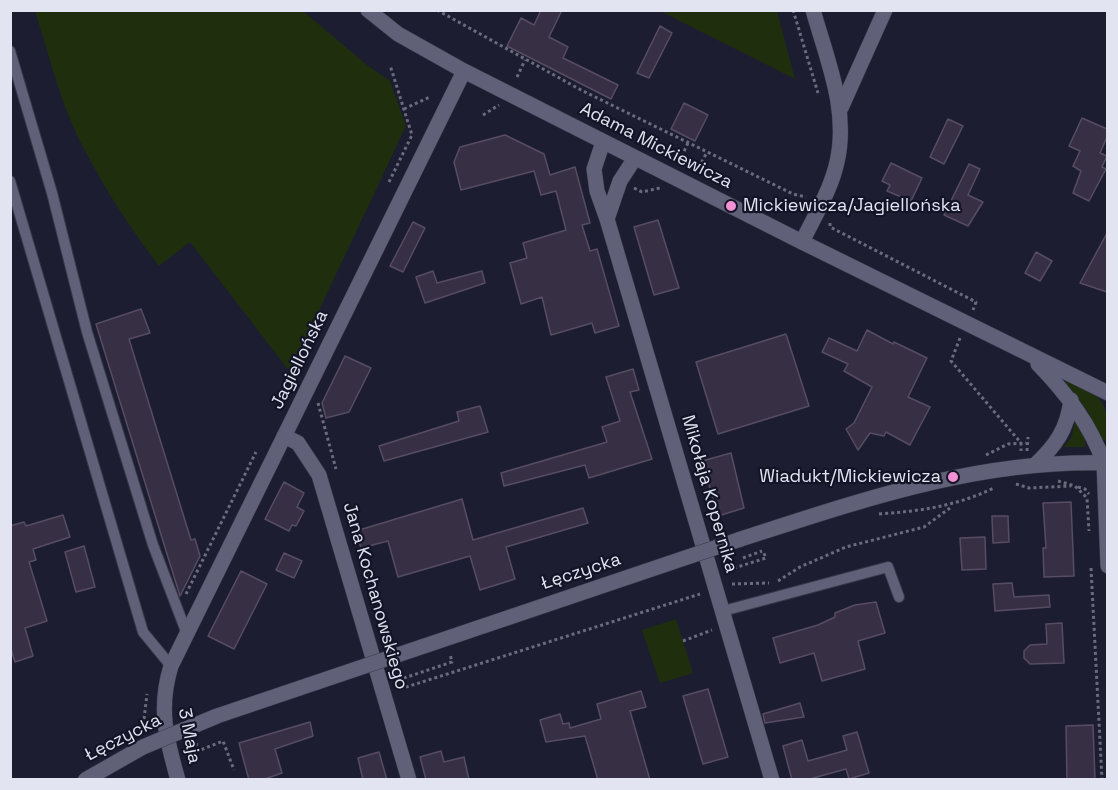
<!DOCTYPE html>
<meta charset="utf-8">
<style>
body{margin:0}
#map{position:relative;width:1118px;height:790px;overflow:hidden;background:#1d1d31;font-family:"Space Grotesk",sans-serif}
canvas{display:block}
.frame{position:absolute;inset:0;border:12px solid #e2e4f1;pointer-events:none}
</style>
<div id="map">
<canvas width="1118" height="790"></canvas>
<div class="frame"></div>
</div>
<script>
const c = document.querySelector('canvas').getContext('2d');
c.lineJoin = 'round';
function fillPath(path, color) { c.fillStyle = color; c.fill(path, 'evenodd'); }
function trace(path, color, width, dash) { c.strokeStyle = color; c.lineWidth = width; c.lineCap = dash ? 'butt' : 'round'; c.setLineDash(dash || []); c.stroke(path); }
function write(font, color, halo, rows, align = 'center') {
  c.font = font + ' "Space Grotesk",sans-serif'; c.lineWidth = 4.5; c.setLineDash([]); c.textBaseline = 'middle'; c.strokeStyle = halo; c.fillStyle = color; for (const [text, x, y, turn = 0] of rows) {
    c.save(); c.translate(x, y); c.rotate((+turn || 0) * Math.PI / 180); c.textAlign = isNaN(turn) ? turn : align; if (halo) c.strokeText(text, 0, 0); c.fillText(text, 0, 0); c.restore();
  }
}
fillPath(new Path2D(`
 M35,11H303L367,65L390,81L406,126L290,372L190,242L159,266C127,224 99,180 76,133C58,94 48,51 35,11Z
 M660,11H777L795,79Z
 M1062,378C1098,397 1111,396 1107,441L1100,439L1089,413Z
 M1075,420L1085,438V447H1064L1072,436Z
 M676,619L693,673L660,683L642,630Z`), '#1f2f0e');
const building = new Path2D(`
 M541,10H562L549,37L568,47L563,58L618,85L611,99L507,46L521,18L534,25Z
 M660,26L672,33L649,78L637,73Z
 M684,103L708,115L695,141L671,129Z
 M1082,118L1107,129V137L1100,153L1107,156L1102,167L1106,169L1089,201L1073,193L1081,171L1073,166L1080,151L1069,146Z
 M948,119L963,126L944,164L930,157Z
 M505,135L544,154L550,175L575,167L590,223L582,225L590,251L597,249L619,326L595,333L592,323L551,335L542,297L521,304L510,263L527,258L523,243L566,230L556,191L541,195L534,171L461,190L454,162L460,147Z
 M891,163L922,178L911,201L887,191L890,185L882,181Z
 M969,164L980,169L968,195L983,202L968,226L944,215Z
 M658,220L679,288L654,295L634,227Z
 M413,222L425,228L403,272L390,266Z
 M1107,233V292L1080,283Z
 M1036,252L1052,261L1040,281L1025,273Z
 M433,271L437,283L482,271L485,283L425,303L416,277Z
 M141,309L150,333L129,339L191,540L195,539L200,556L180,596L96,324Z
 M867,330L893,344L894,342L927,358L908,397L930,407L910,445L886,432L884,436L870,433L858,450L846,429L854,423L872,387L844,371L848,364L822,352L829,338L857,351Z
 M786,334L809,406L718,434L696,362Z
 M345,356L371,368L349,412L326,418L322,403Z
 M633,369L639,390L630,392L652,459L589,478L585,465L504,486L501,473L607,442L602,427L620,421L606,377Z
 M480,406L488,432L384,461L379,446L459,421L457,412Z
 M731,453L744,508L718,516L702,461Z
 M284,482L304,493L297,507L304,511L296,526L292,525L289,531L265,519Z
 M462,499L473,540L583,508L588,523L506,547L515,579L480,590L470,556L398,577L388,541L361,548L356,531Z
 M1071,502L1074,576L1044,577L1043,548H1046L1043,503Z
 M63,515L70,537L33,549L36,560L29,562L47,621L25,628L33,656L15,662L10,646V526L24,522L26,526Z
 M992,516H1008L1009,542L993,543Z
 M985,537L986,569L962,570L960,538Z
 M84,546L95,587L76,592L65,552Z
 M284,553L302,561L294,578L276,570Z
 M241,571L267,584L234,649L208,636Z
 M1012,583L1014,597L1049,595L1050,607L995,611L993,584Z
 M876,602L885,633L858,641L865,669L822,681L814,653L780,663L773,638L818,625L835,617V613L855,605Z
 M1062,623L1064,663L1030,664L1024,658V651L1030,645L1047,644L1046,624Z
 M708,689L728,757L703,764L683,696Z
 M641,691L646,707L630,711L650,780H598L585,736L546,742L540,720L560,714L563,724L569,723L570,728L601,719L597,704Z
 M800,703L804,717L765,723L763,714Z
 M310,722L313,736L275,749L282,773L262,780H249L239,743Z
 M1093,725L1095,780H1067L1066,726Z
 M857,732L869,773L849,779L846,769L806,780H792L783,746L802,740L808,761L847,750L843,736Z
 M441,751L444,762L464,757L469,780H426L420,757Z
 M379,752L387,780H363L358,758Z`);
fillPath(building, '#372f43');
trace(building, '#574d63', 1.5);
const service = new Path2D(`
 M10,51L52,193L87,332L153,545L187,634
 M10,181L143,632L171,666
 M723,611L888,567L899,597`);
const minor = new Path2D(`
 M368,10L398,34L464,71L802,242
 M841,108L885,10
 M603,142L594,169L597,191L607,219L620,181L635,158
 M607,219L772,780
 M284,436L298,443L319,475L409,780
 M1104,463L1108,566
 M178,780C166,738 158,708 171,666L464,71`);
const tertiary = new Path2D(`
 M813,10C827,60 849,110 837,162C831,190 814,217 802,242L1108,393
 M1038,364C1067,394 1090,424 1104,463
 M1035,465C1056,445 1067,430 1071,400
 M738,540C859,501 978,459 1108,463`);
trace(service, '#373848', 12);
trace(minor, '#373848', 16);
trace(tertiary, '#373848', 16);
trace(new Path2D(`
 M437,10L581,90L793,194L806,197
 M793,10L818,93
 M517,77L525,60
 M404,109L430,97
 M483,115L499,105
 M679,162L688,143
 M696,173L707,152
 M389,182L412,135L390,65
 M634,188L642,192L660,188
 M830,223V227L976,302L973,310
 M960,338L951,361L1021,443V451
 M318,403L336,469
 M1027,451L1028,437
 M986,455L1008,444L1026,443
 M1058,481L1075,486L1087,498L1089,531
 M1016,484L1029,488L1071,486
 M1078,487L1085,489L1089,494
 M879,514C921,511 956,506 994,488
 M743,558L762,551
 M1091,568L1102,780
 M728,570L766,558L763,551
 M778,581L800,567L846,547L924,527L950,508
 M732,584L769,583
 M186,594L256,452
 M683,641L712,630
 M398,680L452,662L450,654
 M400,689L700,594
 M144,719L147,694
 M196,743L198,751L223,741L234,770`), '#6b6b7d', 3, [3, 3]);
trace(service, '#606179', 10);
trace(minor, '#606179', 15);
trace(tertiary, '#606179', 15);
const tertiaryBridge = new Path2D(`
 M85,780L143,747L217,716L738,540`);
trace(tertiaryBridge, '#373848', 16, []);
trace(tertiaryBridge, '#606179', 15);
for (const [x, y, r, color] of [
 [731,206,6,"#f491d4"],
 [953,477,6,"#f491d4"]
]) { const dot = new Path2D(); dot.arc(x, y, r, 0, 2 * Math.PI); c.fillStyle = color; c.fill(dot); trace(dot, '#141427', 2); }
write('18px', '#e2e4f1', '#141427', [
 ["Adama Mickiewicza",656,146,27],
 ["Jagiellońska",300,360,-64],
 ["Mikołaja Kopernika",709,494,74],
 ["Łęczycka",581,572,-18],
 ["Jana Kochanowskiego",375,596,74],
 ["3 Maja",189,736,79],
 ["Łęczycka",123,738,-27]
]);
write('18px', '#e2e4f1', '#141427', [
 ["Mickiewicza/Jagiellońska",743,206],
 ["Wiadukt/Mickiewicza",941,477,"right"]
], 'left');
</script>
